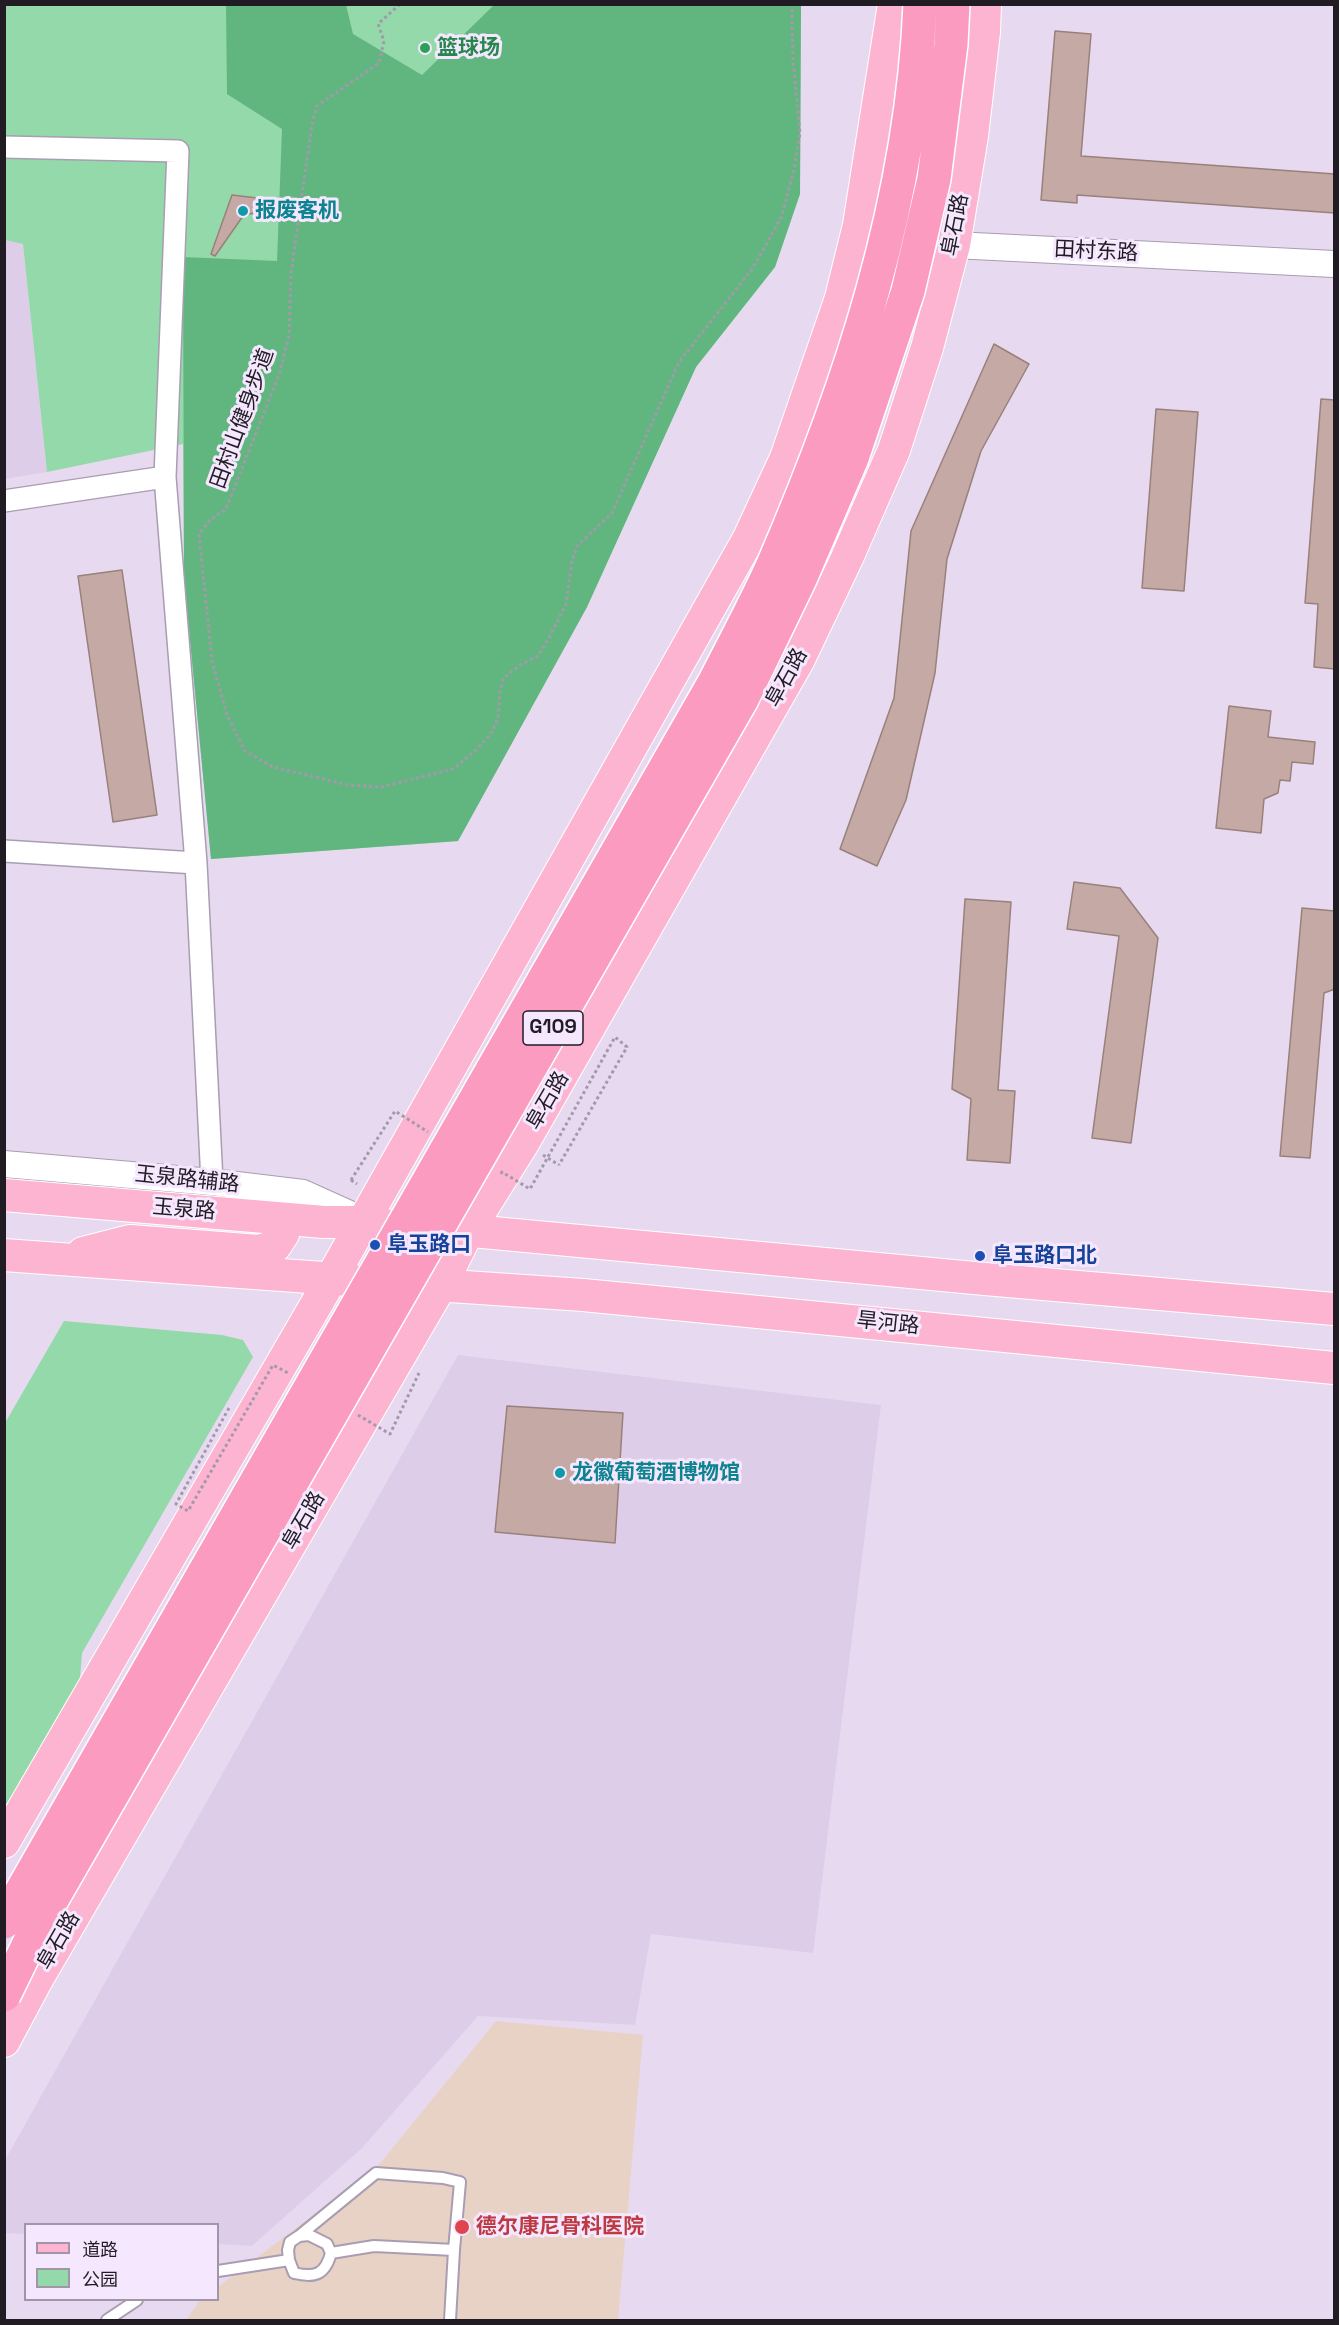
<!DOCTYPE html>
<meta charset="utf-8">
<style>
body{margin:0}
#map{position:relative;width:1339px;height:2325px;overflow:hidden;background:#e7daf0;font-family:"Space Grotesk","Noto Sans SC",sans-serif}
canvas{display:block}
.frame{position:absolute;inset:0;border:6px solid #211c24;pointer-events:none}
.legend{position:absolute;left:24px;top:2223px;width:195px;height:78px;box-sizing:border-box;background:#f5e7fe;border:2px solid #a096a7;margin:0;padding:8px 10px;list-style:none;font-size:18px;color:#211c24}
.legend li{display:flex;align-items:center;gap:12px;height:30px}
.legend b{width:30px;border:2px solid #a096a7}
</style>
<div id="map">
<canvas width="1339" height="2325"></canvas>
<div class="frame"></div>
<ul class="legend">
<li><b style="height:8px;background:#fcb4d0"></b>道路</li>
<li><b style="height:16px;background:#94d9aa"></b>公园</li>
</ul>
</div>
<script>
const c = document.querySelector('canvas').getContext('2d');
c.lineJoin = 'round';
function fillPath(path, color) { c.fillStyle = color; c.fill(path, 'evenodd'); }
function trace(path, color, width, dash) { c.strokeStyle = color; c.lineWidth = width; c.lineCap = dash ? 'butt' : 'round'; c.setLineDash(dash || []); c.stroke(path); }
function write(font, color, halo, rows, align = 'center') {
  c.font = font + ' "Space Grotesk","Noto Sans SC",sans-serif'; c.lineWidth = 6; c.setLineDash([]); c.textBaseline = 'middle'; c.strokeStyle = halo; c.fillStyle = color; for (const [text, x, y, turn = 0] of rows) {
    c.save(); c.translate(x, y); c.rotate((+turn || 0) * Math.PI / 180); c.textAlign = isNaN(turn) ? turn : align; if (halo) c.strokeText(text, 0, 0); c.fillText(text, 0, 0); c.restore();
  }
}
fillPath(new Path2D(`
 M5,240L23,244L47,472L5,479Z
 M458,1355L881,1405L813,1953L651,1934L635,2025L478,2016L362,2148L252,2246L218,2244V2224H26L25,2234L5,2233V2160Z`), '#decde9');
fillPath(new Path2D(`
 M496,2021L643,2035L618,2320H186L200,2300H218V2287L378,2166Z`), '#e8d1c5');
fillPath(new Path2D(`
 M4,5H801L800,194L775,267L696,367L587,607L458,841L211,859L184,577L183,444L47,472L23,244L5,240Z
 M64,1321L222,1335L243,1340L253,1357L82,1653L80,1678L5,1810V1423Z`), '#94d9aa');
fillPath(new Path2D(`
 M226,5H346L353,34L422,75L494,5H801L800,194L775,267L696,367L587,607L458,841L211,859L184,577L183,257L277,261L282,129L227,94Z`), '#61b680');
const building = new Path2D(`
 M1055,31L1091,34L1081,156L1335,174V213L1077,195V203L1041,200Z
 M232,195L291,202L243,216L215,256L211,254Z
 M994,344L1029,364L981,451L947,559L935,673L906,800L877,866L840,849L894,698L911,531Z
 M1321,399L1335,400V669L1314,667L1318,604L1305,603Z
 M1156,409L1198,412L1184,591L1142,588Z
 M122,570L157,815L113,822L78,576Z
 M1229,706L1271,711L1268,737L1315,742L1313,764L1292,762L1290,781L1280,780L1278,793L1264,799L1261,833L1216,828Z
 M1074,882L1120,888L1158,938L1131,1143L1092,1138L1119,936L1067,929Z
 M965,899L1011,902L998,1090L1015,1091L1010,1163L967,1160L971,1099L952,1089Z
 M1302,908L1335,911V989L1324,993L1310,1158L1280,1156Z
 M507,1406L623,1413L615,1543L495,1532Z`);
fillPath(building, '#c4a9a5');
trace(building, '#9a807c', 1.5);
const service = new Path2D(`
 M309,2235L327,2244L331,2253C325,2275 315,2278 294,2273L289,2260L288,2250L290,2242L299,2236Z
 M299,2236L376,2173L443,2178L460,2182L454,2250
 M331,2253L374,2246L454,2250L450,2320
 M218,2271L289,2260
 M107,2320L137,2300`);
const minor = new Path2D(`
 M4,147L178,151L165,477L196,863L212,1182
 M4,501L165,477
 M4,851L196,863`);
const tertiary = new Path2D(`
 M869,227L954,245L1334,264
 M4,1164L212,1182L303,1193L363,1220`);
const primary = new Path2D(`
 M4,1195L324,1222H380
 M451,1229L985,1279L1334,1309
 M83,1253L130,1241L259,1251L275,1246L283,1234L276,1218
 M4,1255L351,1280
 M421,1284L583,1295L1334,1368
 M4,1842L331,1279L749,538L786,458L841,298L859,225L894,4
 M4,2041L36,1981L441,1285L468,1231L523,1143L799,659L847,558L894,450L927,348L954,245L972,136L984,32L985,4`);
trace(service, '#a99db2', 14);
trace(minor, '#a99db2', 24);
trace(tertiary, '#a99db2', 28);
trace(primary, '#fff', 34);
trace(new Path2D(`
 M400,4L378,24L384,41L379,63L317,106L312,124L291,273L289,335L280,372L226,509L210,520L199,534L212,661L227,715L245,751L273,767L348,785L382,787L453,769L474,752L491,734L498,718L500,691L504,678L520,665L538,656L550,636L566,604L572,561L577,546L612,513L679,362L753,268L781,218L794,170L800,133L793,60L792,4
 M543,1155L559,1165
 M351,1180L357,1184`), '#a499ab', 3, [3, 3]);
trace(service, '#fff', 10);
trace(minor, '#fff', 21);
trace(tertiary, '#fff', 26);
trace(primary, '#fcb4d0', 32);
const trunkBridge = new Path2D(`
 M4,1922L714,683C734,644 755,605 773,565C850,387 912,200 920,4
 M4,1995L43,1915L742,699L800,579L852,458L908,291L934,179L951,44L953,4`);
trace(trunkBridge, '#fff', 36, []);
trace(new Path2D(`
 M501,1174L502,1172L530,1189L615,1037L627,1047L559,1165
 M351,1180L395,1111L428,1132
 M229,1408L176,1504L188,1511L273,1365L288,1373
 M358,1415L390,1434L419,1373`), '#a499ab', 3, [3, 3]);
trace(trunkBridge, '#fb9bc0', 33);
for (const [x, y, r, color] of [
 [425,48,6,"#2e9e5b"],
 [243,211,6,"#0f9aa8"],
 [375,1245,6,"#1a4fb4"],
 [980,1256,6,"#1a4fb4"],
 [560,1473,6,"#0f9aa8"],
 [462,2227,8,"#e0444e"]
]) { const dot = new Path2D(); dot.arc(x, y, r, 0, 2 * Math.PI); c.fillStyle = color; c.fill(dot); trace(dot, '#f5e7fe', 2); }
for (const [x, y, w] of [
 [553,1028,60]
]) { const box = new Path2D(); box.roundRect(x - w / 2, y - 17, w, 34, 4.5); c.fillStyle = '#f5e7fe'; c.fill(box); trace(box, '#211c24', 1.5); }
write('bold 20px', '#211c24', null, [
 ["G109",553,1028]
]);
write('bold 21px', '#27864d', '#f5e7fe', [
 ["篮球场",437,48]
], 'left');
write('bold 21px', '#0d838f', '#f5e7fe', [
 ["报废客机",255,211],
 ["龙徽葡萄酒博物馆",572,1473]
], 'left');
write('21px', '#211c24', '#f5e7fe', [
 ["阜石路",956,225,-79],
 ["田村东路",1096,252,3],
 ["田村山健身步道",243,419,-70],
 ["阜石路",787,678,-61],
 ["阜石路",548,1101,-60],
 ["玉泉路辅路",187,1180,6],
 ["玉泉路",184,1210,5],
 ["旱河路",888,1324,6],
 ["阜石路",304,1521,-60],
 ["阜石路",59,1941,-60]
]);
write('bold 21px', '#164399', '#f5e7fe', [
 ["阜玉路口",387,1245],
 ["阜玉路口北",992,1256]
], 'left');
write('bold 21px', '#be3a42', '#f5e7fe', [
 ["德尔康尼骨科医院",476,2227]
], 'left');
</script>
